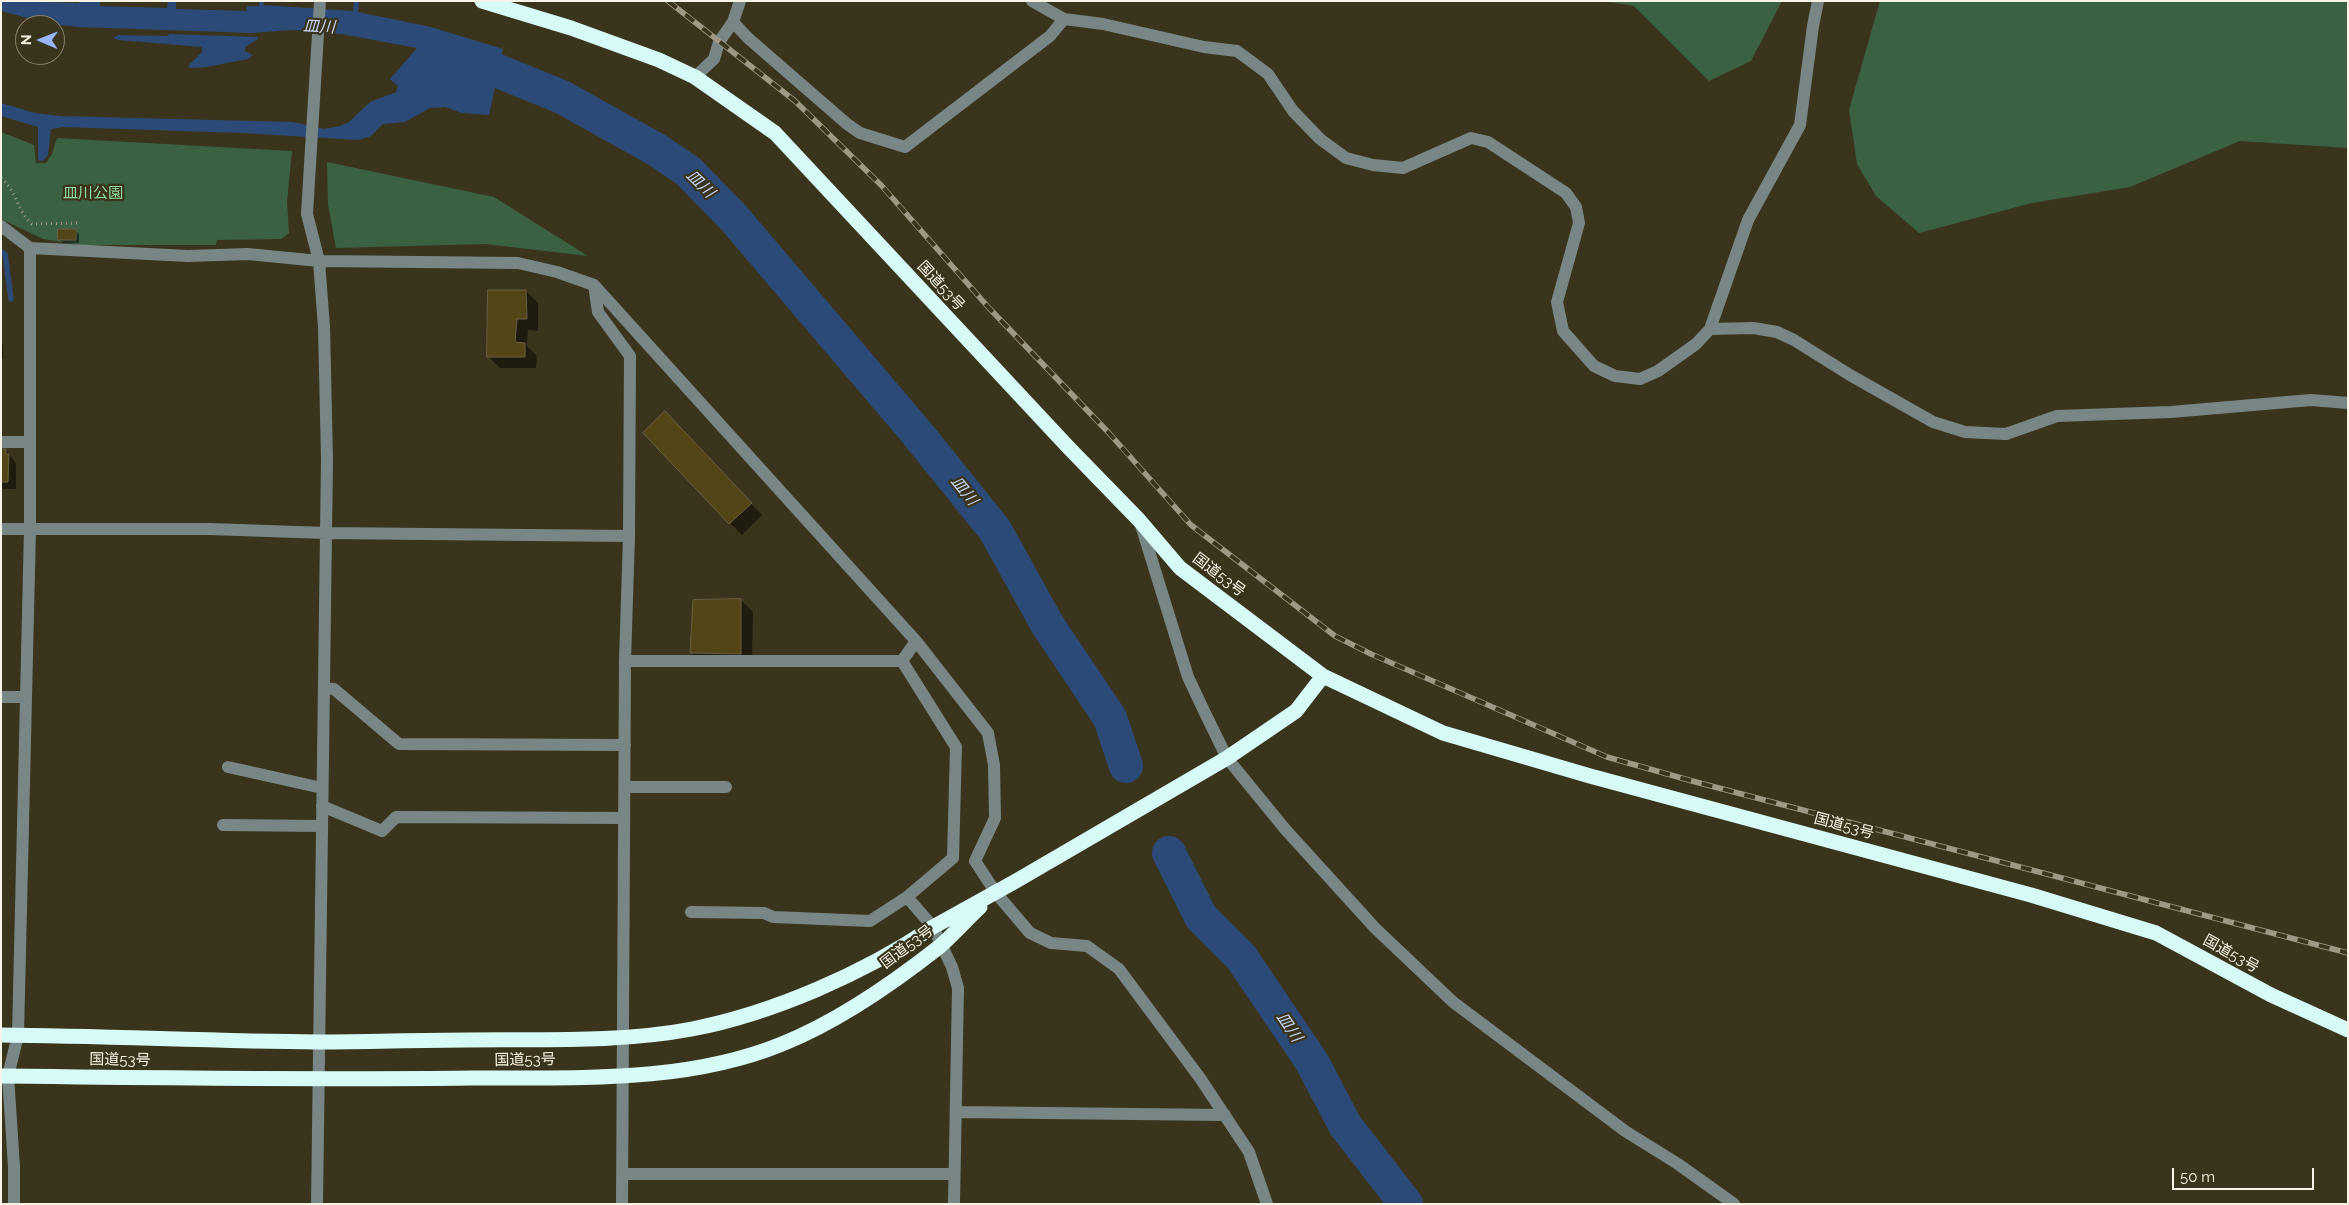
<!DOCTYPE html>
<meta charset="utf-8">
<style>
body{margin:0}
#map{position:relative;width:2349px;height:1205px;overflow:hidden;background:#3b341c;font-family:Raleway,sans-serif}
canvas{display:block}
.frame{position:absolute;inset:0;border:2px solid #f8f4e5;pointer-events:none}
.north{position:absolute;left:15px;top:15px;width:50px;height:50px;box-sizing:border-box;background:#3b341c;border:1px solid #87816c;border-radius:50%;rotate:271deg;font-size:14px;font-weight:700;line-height:20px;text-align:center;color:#f8f4e5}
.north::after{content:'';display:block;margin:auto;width:18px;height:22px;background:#97b6fd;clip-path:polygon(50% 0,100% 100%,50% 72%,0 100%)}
.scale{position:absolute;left:2172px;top:1168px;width:142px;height:22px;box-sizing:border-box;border:2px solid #f8f4e5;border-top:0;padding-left:6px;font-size:15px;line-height:18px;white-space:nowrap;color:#f8f4e5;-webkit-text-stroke:4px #3b341c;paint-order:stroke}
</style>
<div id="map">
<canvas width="2349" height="1205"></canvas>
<div class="frame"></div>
<div class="north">N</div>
<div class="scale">50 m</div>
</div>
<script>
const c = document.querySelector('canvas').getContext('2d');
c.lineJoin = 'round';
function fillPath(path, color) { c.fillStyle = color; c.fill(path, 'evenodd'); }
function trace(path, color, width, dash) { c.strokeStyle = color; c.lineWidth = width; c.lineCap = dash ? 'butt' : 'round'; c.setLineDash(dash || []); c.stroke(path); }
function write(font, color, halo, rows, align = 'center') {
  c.font = font + ' Raleway,"Noto Sans JP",sans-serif'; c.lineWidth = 4.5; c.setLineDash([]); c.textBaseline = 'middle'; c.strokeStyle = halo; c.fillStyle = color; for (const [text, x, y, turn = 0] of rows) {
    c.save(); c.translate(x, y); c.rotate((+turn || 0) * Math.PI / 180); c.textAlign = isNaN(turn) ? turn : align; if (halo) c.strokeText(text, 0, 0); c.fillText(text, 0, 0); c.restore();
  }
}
fillPath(new Path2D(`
 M1603,1H1782L1751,61L1709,81L1634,6Z
 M1880,1H2348V148L2240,141L2130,187L2032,203L1919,233L1876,196L1857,164L1849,110Z
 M1,132L34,145L36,163H46L52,154L57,138L292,151L287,202L289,233L281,239L217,240L216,245H81L43,239L1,219Z
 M327,162L494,197L588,256L485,244L336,248L328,205Z`), '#396142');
fillPath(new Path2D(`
 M1,1L79,3V1H100V6L167,8L168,1H176V9L246,11L247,6H259V1H263L264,5L353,11L354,1H359L358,12L431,27L503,49L489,115L462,113L445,107L430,108L405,122L383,124L371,136L359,140L242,133L63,127L51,129L48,155L43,161L38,160V127L1,116V103L35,113L60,116L293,122L324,129L340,126L349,122L370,102L396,92L398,86L390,79L417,48L341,34L292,30L251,33L79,27L50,24L1,11Z
 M169,34L258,37V39L245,47V51L253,55L248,59L206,67L190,68L188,66L202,52V47L119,40L113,38L118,35L168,36Z`), '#2c4a77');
fillPath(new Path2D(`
 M75,230L79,234V243H63L59,239Z
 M526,291L538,303V331L528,330L527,346L537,356L536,368H500L488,356Z
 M1,342L3,344V359H1Z
 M677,425L762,515L742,535L730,523Z
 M1,450H6L16,463V489H1Z
 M741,600L753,612L752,665L703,664L691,652Z`), '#0007');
trace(new Path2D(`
 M1,252L5,254L11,299`), '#2c4a77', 5.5);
trace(new Path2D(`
 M456,54L562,97L657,150L688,171L733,217L916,432L995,530L1047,624L1110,718L1126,766
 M1169,853L1201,917L1241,957L1312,1062L1345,1125L1406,1204`), '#2c4a77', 34);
const building = new Path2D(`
 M58,229H76V240H58Z
 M488,290H526L527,319H517L515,342L525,343V357H487Z
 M665,411L752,503L729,524L643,433Z
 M1,449H6V454H9L8,482H1Z
 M741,599V654L690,653L693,600Z`);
fillPath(building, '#544516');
trace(building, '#686047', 1);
trace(new Path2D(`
 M1,178C18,192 16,210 32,224L79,223`), '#a29c89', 3, [1, 4]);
trace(new Path2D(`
 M1032,1L1064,19L1103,24L1204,47L1237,51L1268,74L1293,111L1320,139L1346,158L1373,165L1403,168L1471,138L1488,142L1566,193L1576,207L1579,223L1557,302L1563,331L1594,366L1615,376L1640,379L1658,371L1696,344L1710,329L1748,220L1800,125L1813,26L1818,1
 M733,22L748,38L847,124L860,133L905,147L1050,36L1064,19
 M695,77L714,59L719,42L733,22L740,1
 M1,226L30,248L188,256L248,254L319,261L518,263L557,272L594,285L916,641L988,733L994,765L995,818L975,861L996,893L1030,933L1051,943L1087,946L1119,969L1200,1078L1249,1152L1267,1204
 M594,285L598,312L630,356L629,536L625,661L622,1204
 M1710,329L1753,328L1777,332L1794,340L1850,375L1933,422L1965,432L2006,434L2057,416L2171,412L2311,400L2348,403
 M1,442H30
 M1140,522L1188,677L1205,713L1227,758L1285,829L1375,928L1453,1002L1625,1131L1678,1164L1734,1204
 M1,529H209L326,533L629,536
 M625,661H902L956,747L953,858L907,897L933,927L952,967L958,988L954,1204
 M902,661L916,641
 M324,688L334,689L399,744L625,745
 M1,697H26
 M228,767L322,788
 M625,787H726
 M322,806L382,831L396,817L624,818
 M223,825L322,826
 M691,912L764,913L773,917L870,921L907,897
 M956,1112L1225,1115
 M623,1174H954
 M14,1204V1167L8,1076L18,1035L30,529V248
 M317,1204L327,459L324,327L319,261L307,214L320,1`), '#788786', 12);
trace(new Path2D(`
 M482,1L571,28L659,60L695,77L775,133L1069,448L1139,520L1180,568L1323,676L1443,733L1590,776L2031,895L2156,933L2271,995L2348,1030
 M1,1035C107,1036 212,1041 318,1042C367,1042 417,1040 467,1040C541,1039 618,1043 692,1029C774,1013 864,973 933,927L1016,881L1227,758L1296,711L1323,676
 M1,1076C158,1078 314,1080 471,1078C574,1077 684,1084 782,1044C837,1022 892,984 939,947C953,935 966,920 980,907`), '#d6fbf7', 15);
const rail = new Path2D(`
 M668,1L795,101L881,185L989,308L1108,432L1191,525L1335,636L1371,654L1607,757L1692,781L2348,953`);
trace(rail, '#9e9885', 5.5);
trace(rail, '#3b341c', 4, [11]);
write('15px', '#92dfa2', '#3b341c', [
 ["皿川公園",93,193]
]);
write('15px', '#f8f4e5', '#3b341c', [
 ["国道53号",941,286,47],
 ["国道53号",1219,575,37],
 ["国道53号",1844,826,15],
 ["国道53号",907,947,-37],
 ["国道53号",2231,954,29],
 ["国道53号",120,1060,1],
 ["国道53号",525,1060,-1]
]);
write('italic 16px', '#c5d8f6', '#3b341c', [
 ["皿川",319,27,3],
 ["皿川",700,184,44],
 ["皿川",964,491,51],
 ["皿川",1289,1027,56]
]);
</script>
